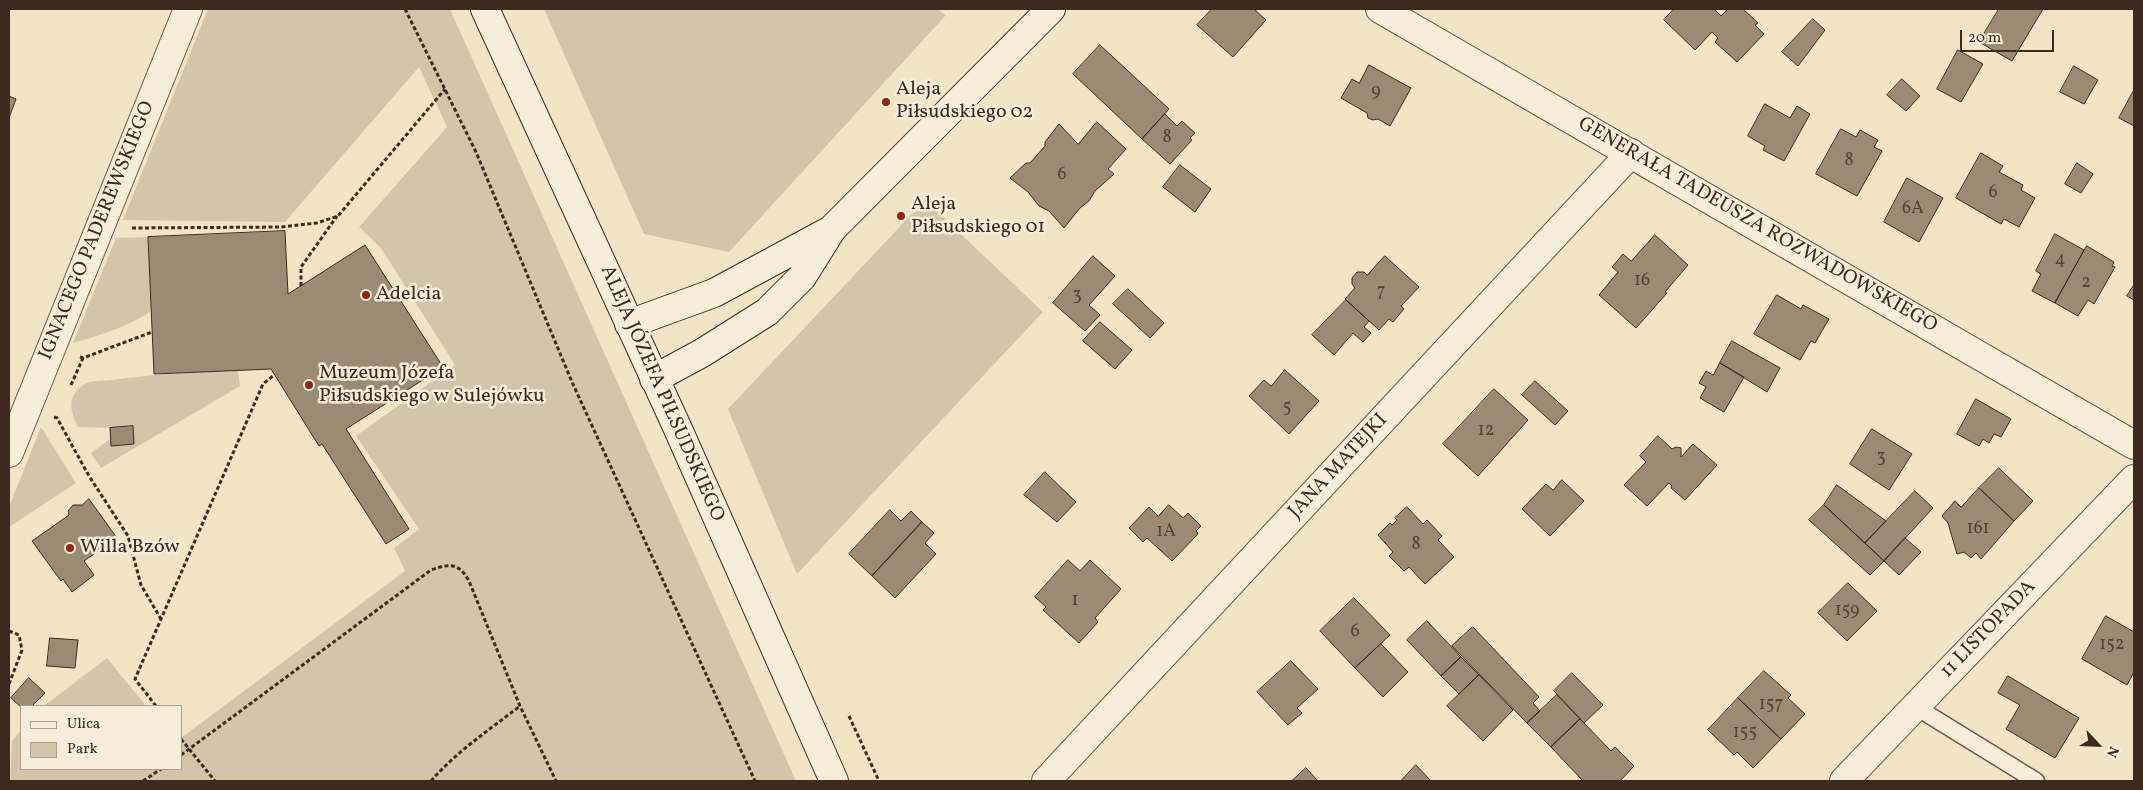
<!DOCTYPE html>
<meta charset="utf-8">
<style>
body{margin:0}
#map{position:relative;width:2143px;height:790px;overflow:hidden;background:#f2e5c5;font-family:Vollkorn,serif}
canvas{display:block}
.frame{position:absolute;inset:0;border:10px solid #3d2a1f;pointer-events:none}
.legend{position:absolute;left:20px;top:705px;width:162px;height:65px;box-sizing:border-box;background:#f7eed9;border:1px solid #ada08f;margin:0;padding:6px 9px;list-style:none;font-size:15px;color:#3d2a1f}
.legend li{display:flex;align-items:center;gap:10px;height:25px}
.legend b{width:25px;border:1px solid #ada08f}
.north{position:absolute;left:2073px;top:720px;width:50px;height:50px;-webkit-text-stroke:4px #f7eed9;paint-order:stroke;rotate:115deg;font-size:14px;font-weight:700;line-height:20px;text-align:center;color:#3d2a1f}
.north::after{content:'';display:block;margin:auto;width:18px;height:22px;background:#3d2a1f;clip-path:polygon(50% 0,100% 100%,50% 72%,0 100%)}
.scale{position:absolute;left:1960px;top:30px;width:94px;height:22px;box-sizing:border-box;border:2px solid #3d2a1f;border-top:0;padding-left:6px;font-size:15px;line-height:18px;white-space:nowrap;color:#3d2a1f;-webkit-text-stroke:4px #f7eed9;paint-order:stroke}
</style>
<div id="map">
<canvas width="2143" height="790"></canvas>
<div class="frame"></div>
<ul class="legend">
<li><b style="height:6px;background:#f7eed9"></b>Ulica</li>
<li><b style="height:14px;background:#d3c5a9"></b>Park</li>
</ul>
<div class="north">N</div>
<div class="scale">20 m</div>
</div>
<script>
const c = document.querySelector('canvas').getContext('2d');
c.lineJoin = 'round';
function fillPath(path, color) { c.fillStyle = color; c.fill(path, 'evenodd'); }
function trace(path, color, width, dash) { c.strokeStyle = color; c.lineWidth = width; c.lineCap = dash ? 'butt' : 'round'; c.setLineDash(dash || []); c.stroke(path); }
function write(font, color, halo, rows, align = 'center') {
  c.font = font + ' Vollkorn,serif'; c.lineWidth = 5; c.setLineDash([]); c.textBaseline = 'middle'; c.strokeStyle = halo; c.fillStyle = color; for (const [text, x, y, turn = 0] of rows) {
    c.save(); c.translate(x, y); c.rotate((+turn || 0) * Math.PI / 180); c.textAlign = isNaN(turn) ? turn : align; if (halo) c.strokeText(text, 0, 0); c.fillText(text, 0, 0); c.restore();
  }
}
fillPath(new Path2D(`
 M208,9H450L796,781H10L12,741L21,730V769H181V738L405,571L394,548L419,529L356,436L455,365L381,248L359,227L447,127L419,67L285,222L123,220Z
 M544,9H937L946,15L729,252L644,234Z
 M925,200L1043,312L797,574L728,409Z
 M148,237L151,311C127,327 101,335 73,343L116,238Z
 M238,370L240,386L101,468L91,453L110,439L111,446L134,444L133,426L110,428L78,427C70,410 66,396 85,384C92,380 104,381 112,380C154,374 195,372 238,370Z
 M41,427L76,483L9,527V507Z
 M107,658L146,706H44Z`), '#d3c5a9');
const building = new Path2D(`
 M1212,9H1254L1266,20L1233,57L1197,25Z
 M1674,9H1714L1721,16L1728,9H1743L1758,23L1755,25L1764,34L1737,62L1715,42L1718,38L1712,32L1695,50L1664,20Z
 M1999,9H2043L2012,61L1979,42Z
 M1813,19L1825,30L1798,66L1782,52Z
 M1100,45L1169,109L1142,139L1073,74Z
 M1958,50L1983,64L1961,102L1937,89Z
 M1369,65L1411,88L1390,126L1378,119L1373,120L1368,118L1367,113L1341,98L1352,79L1359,83Z
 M2074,66L2098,80L2084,104L2060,92Z
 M1902,79L1920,96L1906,111L1887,95Z
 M2134,90V126L2119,118Z
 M9,96L16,99L9,118Z
 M1765,104L1790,118L1797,106L1810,114L1784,161L1763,150L1765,146L1748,136Z
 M1165,114L1177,126L1182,121L1195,133L1190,138L1192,140L1170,164L1142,139Z
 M1097,122L1126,149L1108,169L1114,174L1095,191L1089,201L1080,208L1064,228L1049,211L1039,206L1028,192L1010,178L1026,163H1030L1045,146V142L1059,124L1078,144Z
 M1841,129L1856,137L1860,130L1878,140L1874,147L1882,151L1857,196L1816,174Z
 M1981,153L2003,166L1999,172L2023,185L2021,190L2035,198L2019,227L2004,219L2001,224L1956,198Z
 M2077,163L2093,174L2081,193L2065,184Z
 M1180,165L1211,189L1195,212L1163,187Z
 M1907,178L1943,198L1919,242L1884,222Z
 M285,231L288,294L365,245L443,367L346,429L409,529L386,544L322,444L319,446L271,369L154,374L148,237Z
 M2055,234L2084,250L2055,303L2032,291L2041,274L2036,271Z
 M1655,235L1688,265L1665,292L1667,293L1636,328L1599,295L1618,272L1612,267L1623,254L1631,261Z
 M2087,246L2114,262L2112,266L2115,267L2094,304L2088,300L2078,316L2055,303Z
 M1093,256L1115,276L1089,305L1100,315L1085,331L1053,303Z
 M1385,256L1419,287L1401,306L1404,309L1393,322L1389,319L1379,330L1345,299L1355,288L1352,284V278L1357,272H1364L1367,275Z
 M2134,285V300L2127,296Z
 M1128,289L1164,323L1150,338L1113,304Z
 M1777,295L1801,309L1803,305L1829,319L1815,343L1811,341L1800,360L1754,334Z
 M1346,300L1369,321L1364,327L1371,333L1363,342L1353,333L1334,355L1312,335Z
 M1100,322L1132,350L1115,369L1083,341Z
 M1732,341L1780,368L1767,392L1720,363Z
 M1720,363L1744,377L1724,412L1700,398L1706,387L1699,383L1706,371L1713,375Z
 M1285,370L1319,401L1289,434L1249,396L1264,380L1271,386Z
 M1535,381L1568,411L1555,425L1522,395Z
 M1494,389L1528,420L1478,476L1443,444Z
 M1976,399L2011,419L2001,437L1994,434L1989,443L1983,439L1979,446L1957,434Z
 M133,426L134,444L111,446L110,428Z
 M1872,429L1912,454L1889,490L1850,464Z
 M1658,436L1672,449L1676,447L1681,448V457L1693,444L1717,465L1685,500L1671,488L1672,486L1669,483L1647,506L1624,485L1646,462L1640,456Z
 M1999,468L2033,501L2014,521L1979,488Z
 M1045,472L1076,502L1057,522L1024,495Z
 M1562,480L1584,501L1550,536L1522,509L1546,484L1553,490Z
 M1837,485L1886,521L1865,543L1824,505Z
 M1979,488L2014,521L1981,559L1976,553L1971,558L1964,552L1957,554L1948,523L1942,516L1955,501L1961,507Z
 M1915,491L1933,508L1884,561L1865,543Z
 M89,499L117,538L84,561L94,575L72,592L63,579L61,581L32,541L69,515L68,511L73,505H82Z
 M1169,505L1183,518L1188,513L1201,526L1196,531L1198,533L1197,535L1172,561L1147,538L1143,542L1129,528L1149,507L1158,516Z
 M1824,505L1884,561L1870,575L1809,520Z
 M1407,507L1423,524L1427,520L1442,536L1438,540L1454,557L1425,584L1409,567L1404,571L1389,556L1393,552L1378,535L1390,523L1392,525L1397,520L1395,518Z
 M890,510L901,521L911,511L922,522L872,576L849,554Z
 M922,522L934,533L925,543L936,554L895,598L872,576Z
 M1905,538L1921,552L1899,575L1884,561Z
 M1068,560L1080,571L1090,560L1121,589L1095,618L1098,622L1079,643L1043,610L1046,607L1035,597Z
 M1848,583L1877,611L1847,641L1818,613Z
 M1354,598L1390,635L1355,668L1320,631Z
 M2106,616L2134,632V672L2127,685L2082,659Z
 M1427,621L1461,657L1441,676L1407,640Z
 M1473,627L1539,697L1533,703L1540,711L1527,723L1452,646Z
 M50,638L78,640L75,668L47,666Z
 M1381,644L1408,672L1383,697L1355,668Z
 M1461,657L1479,675L1459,694L1441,676Z
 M1291,661L1318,689L1297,708L1302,713L1288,725L1257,692Z
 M1764,671L1791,695L1788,698L1805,714L1781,739L1738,698Z
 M1572,673L1603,705L1584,723L1554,691Z
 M1479,675L1513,710L1483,741L1447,706Z
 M2008,676L2079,718L2055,758L2006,729L2020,705L1998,693Z
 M29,678L45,693L32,706L21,707L11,698Z
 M1557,695L1580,719L1551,747L1527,723Z
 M1738,698L1781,739L1753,768L1737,752L1734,755L1708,730Z
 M1580,719L1611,751L1615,747L1634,766L1620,781H1583L1551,747Z
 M1416,765L1431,781H1401Z
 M1306,768L1318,781H1292Z`);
fillPath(building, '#9b8b75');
trace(building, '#3d2a1f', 1);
const lane = new Path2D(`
 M1916,707L2036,781`);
const street = new Path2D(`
 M1380,9L2134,445
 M9,453L188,9
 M1046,781L1631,153
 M1844,781L2134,479`);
const secondary = new Path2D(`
 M485,9L678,429L834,781
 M629,324L714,293L829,231
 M654,379L702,353L767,312L802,277L832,229L1051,9`);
trace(lane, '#6a5948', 19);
trace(street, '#6a5948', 30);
trace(secondary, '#3d2a1f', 30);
trace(new Path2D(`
 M405,9L476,152L572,382L755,781
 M132,228L281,227L317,223L338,216L445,89
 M301,286V267L337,216
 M80,357L83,358L152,332
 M71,385L83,358
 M54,417L57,418L89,476L128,536L141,585L161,619
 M9,631L19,635L22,650L9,684
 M156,706L135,679L263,384L274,375
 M849,716L879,781
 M181,739L215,781
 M181,755L431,570C450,563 459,563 469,581L520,706L556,781
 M143,781L161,769
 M431,781C456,752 489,730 520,706`), '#3d2a1f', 3, [4, 2.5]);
trace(lane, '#f7eed9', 16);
trace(street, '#f7eed9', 28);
trace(secondary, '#f7eed9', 28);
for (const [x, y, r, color] of [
 [886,102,5,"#8f2418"],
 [901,216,5,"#8f2418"],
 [366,295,5,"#8f2418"],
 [309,385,5,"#8f2418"],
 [70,548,5,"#8f2418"]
]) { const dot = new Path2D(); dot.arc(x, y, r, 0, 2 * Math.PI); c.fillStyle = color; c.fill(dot); trace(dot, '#f7eed9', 2); }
write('18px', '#544234', null, [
 ["9",1376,93],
 ["8",1167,139],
 ["8",1849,162],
 ["6",1062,176],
 ["6",1993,194],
 ["6A",1913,210],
 ["4",2060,261],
 ["16",1642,282],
 ["2",2086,284],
 ["7",1381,293],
 ["3",1077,297],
 ["5",1287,409],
 ["12",1486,432],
 ["3",1881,459],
 ["161",1978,530],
 ["1A",1166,533],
 ["8",1416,546],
 ["1",1075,602],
 ["159",1847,612],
 ["6",1355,633],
 ["152",2112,646],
 ["157",1771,706],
 ["155",1745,734]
]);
write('20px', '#3d2a1f', '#f7eed9', [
 ["Aleja",896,90],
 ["Piłsudskiego 02",896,113],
 ["Aleja",911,205],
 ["Piłsudskiego 01",911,228],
 ["Adelcia",376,295],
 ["Muzeum Józefa",319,374],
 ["Piłsudskiego w Sulejówku",319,397],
 ["Willa Bzów",80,548]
], 'left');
write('20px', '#3d2a1f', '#f7eed9', [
 ["GENERAŁA TADEUSZA ROZWADOWSKIEGO",1757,226,30],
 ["IGNACEGO PADEREWSKIEGO",98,231,-68],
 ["ALEJA JÓZEFA PIŁSUDSKIEGO",661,394,66],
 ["JANA MATEJKI",1339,467,-47],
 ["11 LISTOPADA",1989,630,-46]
]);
</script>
